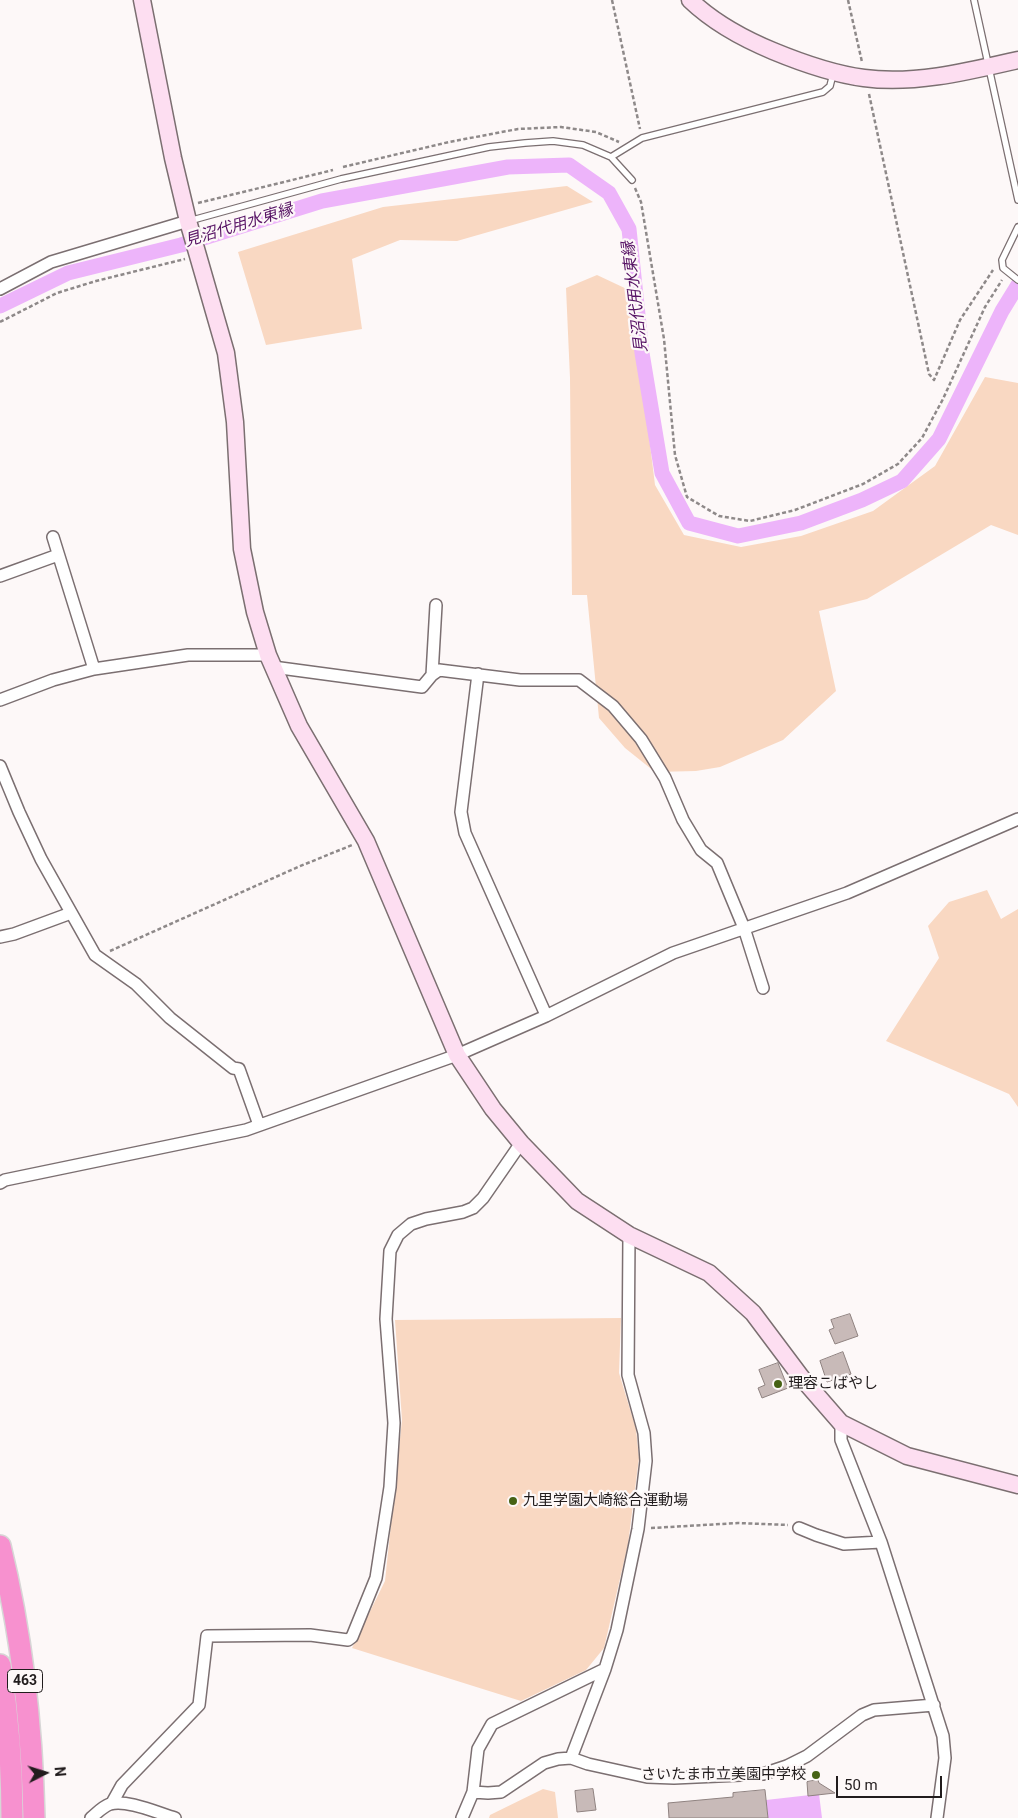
<!DOCTYPE html>
<meta charset="utf-8">
<style>
body{margin:0}
#map{position:relative;width:1018px;height:1818px;overflow:hidden;background:#fdf8f8;font-family:Roboto,sans-serif}
canvas{display:block}
.north{position:absolute;left:20px;top:1748px;width:50px;height:50px;-webkit-text-stroke:4px #fdf8f8;paint-order:stroke;rotate:85deg;font-size:14px;font-weight:700;line-height:20px;text-align:center;color:#211c1d}
.north::after{content:'';display:block;margin:auto;width:18px;height:22px;background:#211c1d;clip-path:polygon(50% 0,100% 100%,50% 72%,0 100%)}
.scale{position:absolute;left:836px;top:1776px;width:106px;height:22px;box-sizing:border-box;border:2px solid #211c1d;border-top:0;padding-left:6px;font-size:15px;line-height:18px;white-space:nowrap;color:#211c1d;-webkit-text-stroke:4px #fdf8f8;paint-order:stroke}
</style>
<div id="map">
<canvas width="1018" height="1818"></canvas>
<div class="north">N</div>
<div class="scale">50 m</div>
</div>
<script>
const c = document.querySelector('canvas').getContext('2d');
c.lineJoin = 'round';
function fillPath(path, color) { c.fillStyle = color; c.fill(path, 'evenodd'); }
function trace(path, color, width, dash) { c.strokeStyle = color; c.lineWidth = width; c.lineCap = dash ? 'butt' : 'round'; c.setLineDash(dash || []); c.stroke(path); }
function write(font, color, halo, rows, align = 'center') {
  c.font = font + ' Roboto,"Noto Sans JP",sans-serif'; c.lineWidth = 4.5; c.setLineDash([]); c.textBaseline = 'middle'; c.strokeStyle = halo; c.fillStyle = color; for (const [text, x, y, turn = 0] of rows) {
    c.save(); c.translate(x, y); c.rotate((+turn || 0) * Math.PI / 180); c.textAlign = isNaN(turn) ? turn : align; if (halo) c.strokeText(text, 0, 0); c.fillText(text, 0, 0); c.restore();
  }
}
fillPath(new Path2D(`
 M567,186L593,202L457,241L400,240L352,259L362,329L266,345L238,252L383,207Z
 M597,275L631,291L655,485L684,535L741,547L801,536L873,511L935,466L985,377L1018,383V535L991,525L867,599L819,611L836,691L783,740L720,767L696,771L655,772L625,748L599,718L587,595H572L570,378L566,288Z
 M987,890L1001,919L1018,909V1107L1009,1094L886,1041L939,958L928,926L949,902Z
 M621,1318L619,1373L636,1429L639,1458L628,1544L604,1648L586,1670L521,1701L352,1648L385,1581L402,1420L395,1320Z
 M543,1789L555,1792L558,1818H489L490,1815Z`), '#f9d8c2');
fillPath(new Path2D(`
 M819,1794L822,1818H768L766,1800Z`), '#edb4fa');
trace(new Path2D(`
 M0,306L68,273L181,245L322,201L508,167L569,165L609,193L629,229L642,353L662,473L689,523L738,536L801,523L862,500L902,481L939,439L1002,311L1018,285`), '#edb4fa', 15);
const building = new Path2D(`
 M850,1314L858,1336L835,1344L829,1330L834,1328L831,1320Z
 M843,1352L851,1374L827,1382L820,1361Z
 M778,1363L788,1388L762,1398L758,1388L765,1385L759,1370Z
 M818,1780L819,1783L835,1793L808,1796L807,1782Z
 M593,1789L596,1810L577,1812L575,1791Z
 M765,1790L768,1818H669L668,1803L733,1797V1793Z`);
fillPath(building, '#c8bab8');
trace(building, '#8f8280', 1);
const lane = new Path2D(`
 M974,0L1018,200
 M611,157L642,138L823,92L830,86L833,74
 M189,221L341,179L489,147L525,143L553,141L583,145L611,157L632,180
 M1018,227L1002,260L1003,268L1018,280`);
const street = new Path2D(`
 M0,289L51,262L188,221
 M53,537L94,669
 M0,576L58,555
 M273,667L422,687L432,675L436,605
 M478,674L461,812L465,833L546,1015
 M432,675L439,670L520,680H579L613,706L641,739L665,778L683,820L701,850L717,863L744,928L763,988
 M0,700L53,680L94,669L188,655H268
 M0,766L19,812L41,859L95,955L136,984L170,1018L233,1068L239,1069L259,1125
 M0,937L14,934L71,913
 M0,1183L5,1180L246,1130L457,1055L546,1016L673,953L847,893L1018,819
 M841,1423V1440L881,1542L943,1736L945,1758L937,1818
 M799,1528L816,1535L844,1544L881,1542
 M571,1758L605,1669
 M473,1792L488,1793L501,1792L544,1763L558,1759L571,1758L588,1764L647,1777L674,1778L763,1774L787,1766L807,1756L862,1715L874,1710L934,1705
 M112,1803L122,1785L199,1705L207,1636L310,1635L348,1640L352,1637L376,1578L390,1487L394,1423L386,1319L390,1251L398,1235L411,1224L426,1219L463,1212L473,1208L483,1198L521,1143
 M91,1818C97,1813 102,1807 110,1804C126,1799 158,1813 175,1818
 M462,1818L473,1792L478,1749L492,1724L605,1669L617,1630L638,1529L646,1461L644,1433L628,1375L629,1235`);
const secondary = new Path2D(`
 M142,0L173,158L188,221L226,353L235,422L242,549L255,612L268,655L299,726L366,841L457,1055L493,1109L521,1143L577,1201L629,1235L709,1273L753,1313L801,1377L841,1423L907,1456L1018,1485
 M690,0C713,22 744,39 773,51C802,63 833,74 864,78C914,85 970,71 1018,60`);
const highway = new Path2D(`
 M0,1546C22,1635 32,1727 34,1818
 M0,1665C8,1716 12,1767 12,1818`);
trace(lane, '#7b6f71', 8);
trace(street, '#7b6f71', 14);
trace(secondary, '#7b6f71', 19);
trace(highway, '#d7d6d6', 24);
trace(new Path2D(`
 M612,0L640,129
 M848,0L862,62
 M869,94L929,374L934,380L960,320L993,270
 M343,167L449,142L518,129L561,127L596,132L619,142
 M635,188L641,202L664,339L675,455L687,497L719,516L750,521L795,510L863,484L898,464L922,438L943,399L985,307L1002,280
 M198,203L333,170
 M0,322L57,293L96,281L185,259
 M110,951L298,867L352,845
 M651,1528L738,1523L788,1525`), '#8e8989', 2.5, [4, 2.5]);
trace(lane, '#fff', 5.5);
trace(street, '#fff', 11);
trace(secondary, '#fddef1', 16);
trace(highway, '#f791cf', 21);
for (const [x, y, r, color] of [
 [778,1384,5,"#466214"],
 [513,1501,5,"#466214"],
 [816,1775,5,"#466214"]
]) { const dot = new Path2D(); dot.arc(x, y, r, 0, 2 * Math.PI); c.fillStyle = color; c.fill(dot); trace(dot, '#fdf8f8', 2); }
for (const [x, y, w] of [
 [25,1681,35]
]) { const box = new Path2D(); box.roundRect(x - w / 2, y - 11.5, w, 23, 4); c.fillStyle = '#fdf8f8'; c.fill(box); trace(box, '#211c1d', 1); }
write('bold 14px', '#211c1d', null, [
 ["463",25,1681]
]);
write('15px', '#211c1d', '#fdf8f8', [
 ["理容こばやし",788,1384],
 ["九里学園大崎総合運動場",523,1501],
 ["さいたま市立美園中学校",806,1775,"right"]
], 'left');
write('italic 16px', '#571365', '#fdf8f8', [
 ["見沼代用水東縁",239,226,-17],
 ["見沼代用水東縁",636,297,-97]
]);
</script>
